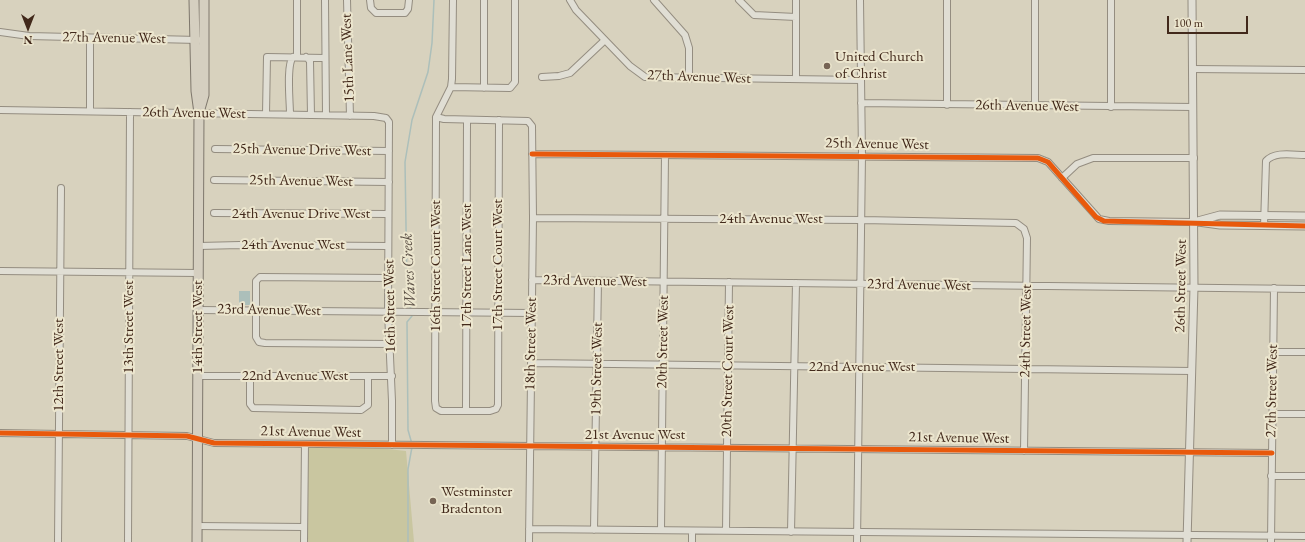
<!DOCTYPE html>
<style>
body{margin:0}
#map{position:relative;width:1305px;height:542px;overflow:hidden;background:#d8d2be;font-family:"EB Garamond",serif}
canvas{display:block}
.north{position:absolute;left:8px;top:8px;width:40px;height:40px;-webkit-text-stroke:3px #ece6ce;paint-order:stroke;rotate:180deg;font-size:11px;font-weight:700;line-height:16px;text-align:center;color:#42291b}
.north::after{content:'';display:block;margin:auto;width:14px;height:18px;background:#42291b;clip-path:polygon(50% 0,100% 100%,50% 72%,0 100%)}
.scale{position:absolute;left:1167px;top:16px;width:81px;height:18px;box-sizing:border-box;border:2px solid #42291b;border-top:0;padding-left:5px;font-size:12px;line-height:14px;white-space:nowrap;color:#42291b;-webkit-text-stroke:3px #ece6ce;paint-order:stroke}
</style>
<div id="map">
<canvas width="1305" height="542"></canvas>
<div class="north">N</div>
<div class="scale">100 m</div>
</div>
<script>
const c = document.querySelector('canvas').getContext('2d');
c.lineJoin = 'round';
function fillPath(path, color) { c.fillStyle = color; c.fill(path, 'evenodd'); }
function trace(path, color, width, dash) { c.strokeStyle = color; c.lineWidth = width; c.lineCap = dash ? 'butt' : 'round'; c.setLineDash(dash || []); c.stroke(path); }
function write(font, color, halo, rows, align = 'center') {
  c.font = font + ' "EB Garamond",serif'; c.lineWidth = 4; c.setLineDash([]); c.textBaseline = 'middle'; c.strokeStyle = halo; c.fillStyle = color; for (const [text, x, y, turn = 0] of rows) {
    c.save(); c.translate(x, y); c.rotate((+turn || 0) * Math.PI / 180); c.textAlign = isNaN(turn) ? turn : align; if (halo) c.strokeText(text, 0, 0); c.fillText(text, 0, 0); c.restore();
  }
}
fillPath(new Path2D(`
 M308,448H379L406,451L414,542H308Z`), '#c9c6a0');
fillPath(new Path2D(`
 M239,291H250V305H239Z`), '#acbfba');
trace(new Path2D(`
 M411,310L407,289L405,162L412,120L428,72L432,43L434,0
 M411,314L412,316L407,322L408,430L412,444
 M408,542V469L412,447`), '#acbfba', 1.5);
const minor = new Path2D(`
 M297,0V56
 M325,0L326,115
 M347,0L350,116
 M370,0L371,8L376,13H405L408,9L409,0
 M453,0L452,79L451,87L436,117L435,401L436,408L441,411H490L496,409L498,405L499,120
 M484,0V88
 M570,0L576,10L630,66L645,77L861,80
 M654,0L685,35L689,48V79
 M739,0L754,15L796,17
 M796,0V79
 M947,0V105
 M1035,0V106
 M1111,0V107
 M0,32L29,36L198,40
 M306,57L310,61L311,115
 M1192,69L1305,70
 M542,77L559,76L570,73L605,40
 M451,87L510,88L515,82V0
 M861,103L1193,107
 M0,110L374,116L386,118L389,122L388,312L392,401V445
 M90,111V38
 M266,114L267,57L325,58
 M290,114C290,102 286,65 293,57
 M436,117L444,119L528,121L532,126L533,218L529,542
 M215,149L389,151
 M532,154L1038,158L1048,162L1099,219L1109,221L1194,222
 M1062,178L1077,164L1093,158H1194
 M214,180L389,182
 M214,213L388,214
 M533,218L862,220L1016,223L1024,229L1027,238L1024,451
 M1264,226L1266,161C1275,151 1293,155 1305,155
 M199,246L240,245L388,246
 M0,271L198,273
 M388,278L260,277L256,281V337L259,342L265,343L390,344
 M532,280L1305,289
 M198,310L532,313
 M1273,352H1305
 M531,363L1192,371
 M198,376H392
 M250,376V404L253,408L361,410L368,405V377
 M466,411L467,120
 M1272,414H1305
 M0,433L187,436L214,443L1272,453
 M1271,476H1305
 M197,526L304,527
 M529,529L1305,536
 M594,530L598,281
 M661,530L665,155
 M726,531L729,282
 M791,532L796,283
 M58,542L61,188
 M128,542L130,112
 M304,542L305,444
 M692,542V531
 M857,542L862,155L860,0
 M1271,542L1274,288`);
const tertiary = new Path2D(`
 M1194,222L1220,215L1305,216
 M1198,222L1220,225L1305,226
 M1187,542L1194,287L1192,0`);
const primary = new Path2D(`
 M194,0L196,91L199,113L197,542
 M200,109L204,95V0`);
trace(minor, '#948d80', 8);
trace(tertiary, '#948d80', 9);
trace(primary, '#7e776c', 11);
trace(minor, '#e0ded4', 6);
trace(tertiary, '#e0ded4', 7);
trace(primary, '#d5cfc0', 9);
trace(new Path2D(`
 M532,154L1038,158L1048,162L1096,217L1104,221L1305,226
 M0,433L187,436L214,443L1272,453`), '#e8590c', 5);
for (const [x, y, r, color] of [
 [827,66,4,"#766454"],
 [433,501,4,"#766454"]
]) { const dot = new Path2D(); dot.arc(x, y, r, 0, 2 * Math.PI); c.fillStyle = color; c.fill(dot); trace(dot, '#ece6ce', 1.5); }
write('15px', '#42291b', '#ece6ce', [
 ["27th Avenue West",114,38,1],
 ["15th Lane West",348,58,-92],
 ["27th Avenue West",699,77,2],
 ["26th Avenue West",1027,106,1],
 ["26th Avenue West",194,113,1],
 ["25th Avenue West",877,144,1],
 ["25th Avenue Drive West",302,150,1],
 ["25th Avenue West",301,181,1],
 ["24th Avenue Drive West",301,214],
 ["24th Avenue West",771,219],
 ["24th Avenue West",293,245],
 ["17th Street Court West",498,265,-90],
 ["16th Street Court West",436,266,-90],
 ["17th Street Lane West",467,266,-90],
 ["23rd Avenue West",595,281,1],
 ["23rd Avenue West",919,285,1],
 ["26th Street West",1181,286,-89],
 ["16th Street West",390,306,-91],
 ["23rd Avenue West",269,310,1],
 ["13th Street West",129,327,-90],
 ["14th Street West",198,327,-90],
 ["24th Street West",1026,331,-89],
 ["20th Street West",663,342,-89],
 ["18th Street West",531,344,-89],
 ["12th Street West",59,365,-90],
 ["22nd Avenue West",862,367],
 ["19th Street West",597,369,-89],
 ["20th Street Court West",728,371,-89],
 ["22nd Avenue West",295,376],
 ["27th Street West",1272,391,-89],
 ["21st Avenue West",311,432,1],
 ["21st Avenue West",635,435],
 ["21st Avenue West",959,438,1]
]);
write('15px', '#42291b', '#ece6ce', [
 ["United Church",835,57],
 ["of Christ",835,74],
 ["Westminster",441,492],
 ["Bradenton",441,509]
], 'left');
write('italic 16px', '#584c42', '#ece6ce', [
 ["Wares Creek",409,271,-93]
]);
</script>
